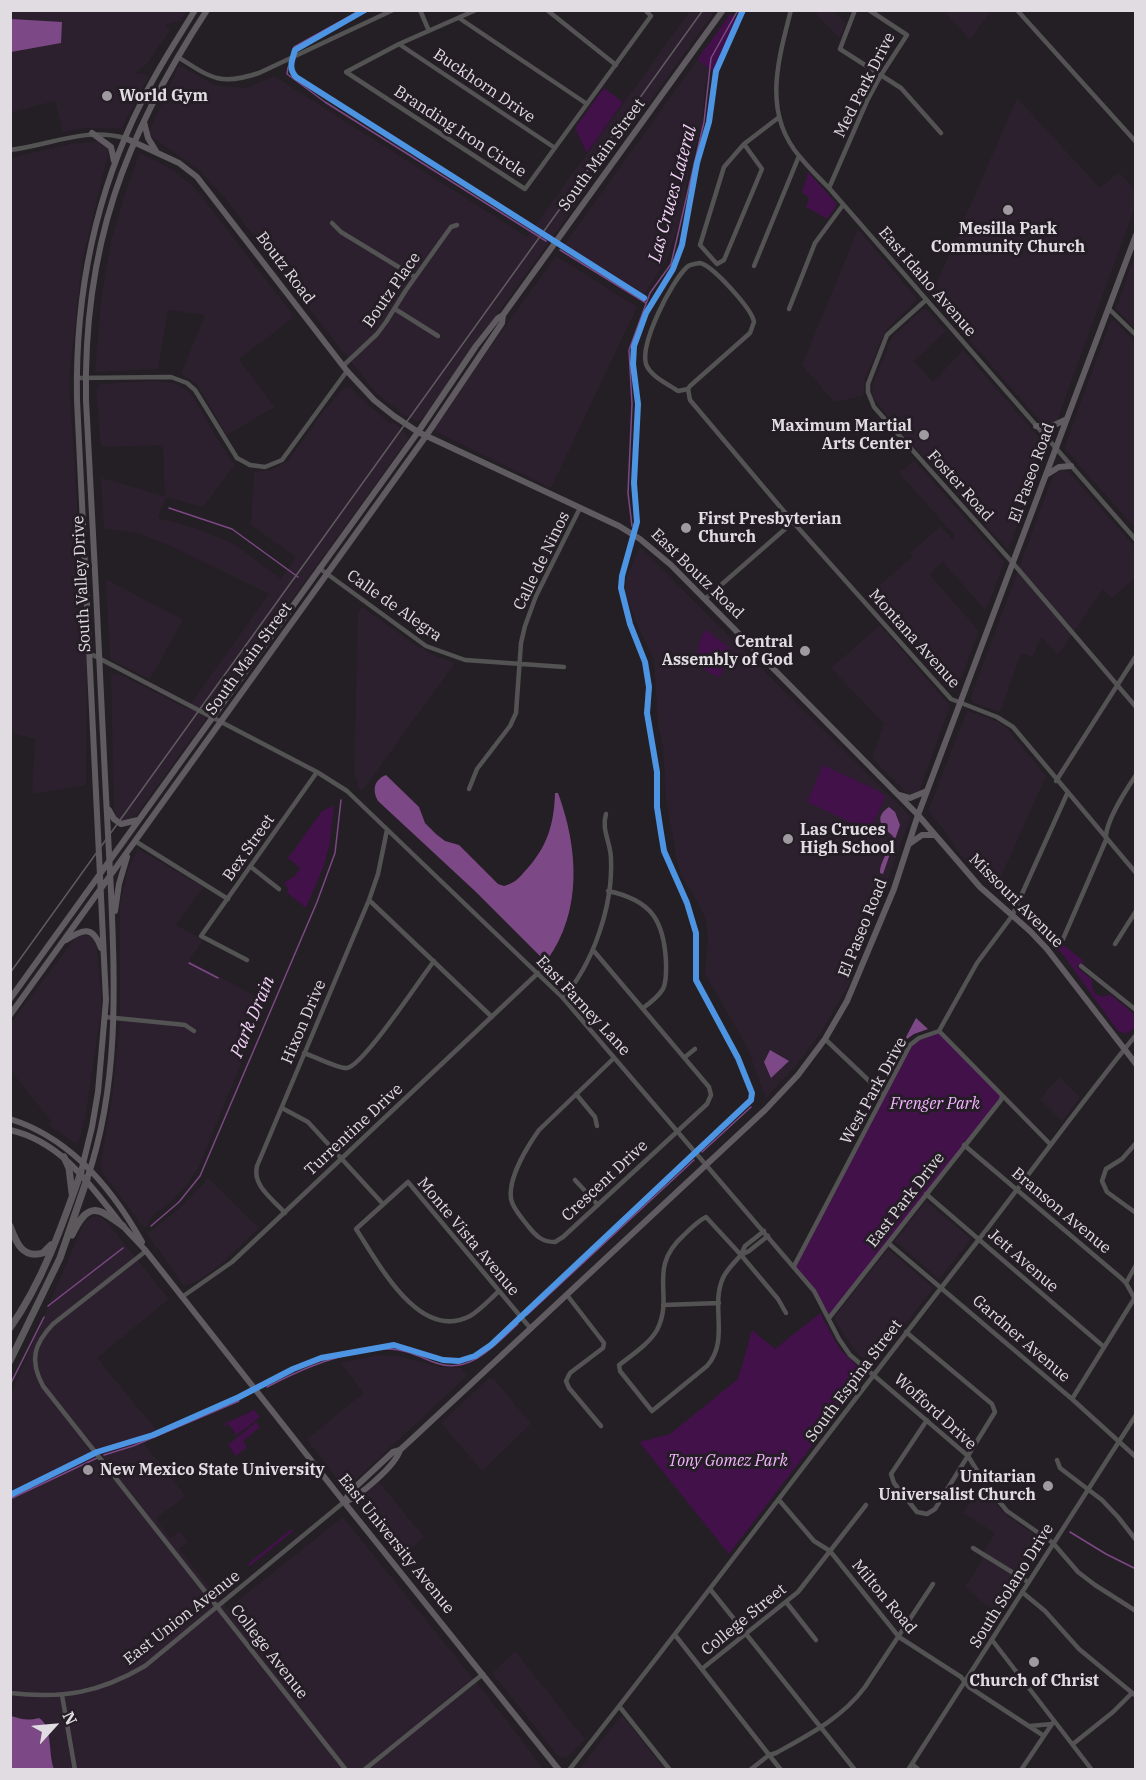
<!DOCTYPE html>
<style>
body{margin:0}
#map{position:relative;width:1146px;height:1780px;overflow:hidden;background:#241f24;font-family:"IBM Plex Serif",serif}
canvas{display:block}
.frame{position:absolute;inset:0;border:12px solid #e1dbe2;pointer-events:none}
.north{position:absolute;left:24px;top:1696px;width:60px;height:60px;-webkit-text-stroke:4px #251d26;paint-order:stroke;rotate:64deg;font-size:16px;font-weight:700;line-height:24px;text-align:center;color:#e1dbe2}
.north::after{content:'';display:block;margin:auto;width:21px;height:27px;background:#e1dbe2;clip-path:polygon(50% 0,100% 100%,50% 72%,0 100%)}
</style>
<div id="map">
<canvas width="1146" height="1780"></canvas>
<div class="frame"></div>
<div class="north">N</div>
</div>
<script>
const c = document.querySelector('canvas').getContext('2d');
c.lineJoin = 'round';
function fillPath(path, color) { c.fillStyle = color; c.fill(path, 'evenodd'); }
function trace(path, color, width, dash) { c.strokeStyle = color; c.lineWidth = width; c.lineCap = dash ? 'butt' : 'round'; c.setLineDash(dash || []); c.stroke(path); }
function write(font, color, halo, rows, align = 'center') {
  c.font = font + ' "IBM Plex Serif",serif'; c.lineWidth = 6; c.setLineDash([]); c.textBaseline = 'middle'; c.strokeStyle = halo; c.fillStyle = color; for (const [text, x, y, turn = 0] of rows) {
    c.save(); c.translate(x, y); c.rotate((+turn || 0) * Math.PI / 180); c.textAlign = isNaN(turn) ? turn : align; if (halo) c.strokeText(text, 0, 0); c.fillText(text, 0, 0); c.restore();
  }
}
fillPath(new Path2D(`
 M11,11H187L180,21L166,24L170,30L147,64L135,73L150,75L121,129L86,128L63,132L55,101L11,112Z
 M690,11H715L422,419L417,421L401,413L375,392L292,287L225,198L198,169L148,134L179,65L215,85L246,88L274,76L527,237Z
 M819,11H833L846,24L839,38L816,14Z
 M944,11H991L970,40Z
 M697,60L709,69L705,87L702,126L690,163L682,213L668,257L644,295L564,245Z
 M1017,98L1100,188L1119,172L1135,190V207L1058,418L1051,425L1044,424L1040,421L931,296Z
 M99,141L109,149L82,262L69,381L87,661L86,785L32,794L35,739L10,732V158L70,144Z
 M140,153L173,170L195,188L290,311L293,318L239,359L275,407L227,435L196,383L181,374L205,315L168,310L158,369L95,372L101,301L111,241L127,187Z
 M858,229L917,299L885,331L865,379L863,396L834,402L802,365Z
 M1135,255V328L1116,309Z
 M556,256L637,307L551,488L431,429Z
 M926,309L946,331L914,361L933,382L963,350L1047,447L1008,550L891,421L873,397L872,386L892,337L922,310Z
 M1114,320L1135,342V528L1066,450L1065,446L1110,322Z
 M153,381L174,383L187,391L193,397L229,458L235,464L203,507L166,497L158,518L199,529L234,544L281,579L296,557L251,525L254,472L272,470L289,460L322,413L345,387L351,388L365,402L391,424L392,422L404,430L408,439L139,811L131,819L123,822L117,819L114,809L111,676L117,673L187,709L269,594L167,544L138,533L104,529L101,478L165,496L163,445L101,447L96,389L101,384Z
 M914,460L1004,562L986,611L943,562L929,574L979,631L958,687L954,691L950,690L922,658L923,655L879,605L880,601L872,592L913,556L910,553L941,526L952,539L955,536L899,473Z
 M1060,470L1069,472L1135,547V578L1112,598L1103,589L1058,655L1041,637L1033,657L1021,653L1000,712L974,703L971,697L1053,476Z
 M640,547L911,817L848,986L820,1034L798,1063L766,1098L747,1047L705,974L708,936L705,918L697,901L682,877L677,861L666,798L663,745L658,726L654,660L638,627L625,593L627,575Z
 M106,579L183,620L150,679L110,659Z
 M362,607L414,644L436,656L455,663L362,791L357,786L358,780L354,775L358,613Z
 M880,625L950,706L920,789L918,792L909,795L872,758L884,724L831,668Z
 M967,711L997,721L1005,726L1046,776L994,892L959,853L945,831L928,811Z
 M138,849L203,887L176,925L203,940L189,960L266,1002L198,1169L185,1187L169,1203L151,1217L149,1224L144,1228L103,1173L100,1166L112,1098L120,1026V905L128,869Z
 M83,935L90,936L96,940L102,1004L86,1113L80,1139L75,1143L48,1125L51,1121L11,1071L10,1024L76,937Z
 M1059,1077L1080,1097L1062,1121L1040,1099Z
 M208,1178L259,1228L220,1265L198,1281L184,1286L147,1234L180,1208Z
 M926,1201L971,1239L939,1279L895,1241Z
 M95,1216L101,1217L106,1221L169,1299L97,1358L156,1430L139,1437L185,1496L156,1519L170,1538L180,1531L188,1542L179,1549L227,1609L343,1517L505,1718L543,1769L11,1770V1394L83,1225L88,1219Z
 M888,1249L933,1288L877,1361L871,1364L859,1355L850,1344L835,1320V1316Z
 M378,1355L398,1356L440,1367L461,1368L468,1375L348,1487H343L307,1439L364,1393L340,1363Z
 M489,1378L494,1379L531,1424L482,1471L441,1423Z
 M379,1482L424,1537L401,1559L359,1506L358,1501Z
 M981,1487L1004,1513L1045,1543L999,1616L965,1587L983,1560L980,1558L995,1533L963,1513Z
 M515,1651L585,1739L566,1758L558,1756L492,1673Z
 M622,1715L655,1757L666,1769H579Z`), '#2c202e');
fillPath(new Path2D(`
 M730,14L737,19L714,72L697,60Z
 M604,88L623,102L587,153L575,128Z
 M808,172L836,203L835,208L827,219L806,207L809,198L802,192Z
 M706,630L731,649L720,677C696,672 692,648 706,630Z
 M823,765L879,791L885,797L870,831L807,802Z
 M334,806L329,847L323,868L306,908L287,893L288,888L284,883L295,876L300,868L288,858L322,811Z
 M1022,913L1084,961L1077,967L1092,980C1090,992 1098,1000 1110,994L1135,1015V1027L1126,1034L1118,1031L1064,956Z
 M939,1031L1002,1096L829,1318L814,1291L794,1266L910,1045Z
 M820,1313L839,1348L864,1373V1378L729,1554L639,1442L670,1434L738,1379L752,1330L775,1349Z
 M254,1410L260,1417L234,1437L236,1434L228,1424L225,1426L224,1424Z
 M256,1422L260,1427L243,1441L247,1447L236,1456L228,1445Z
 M291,1529L293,1531L250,1566L248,1564Z`), '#42114a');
fillPath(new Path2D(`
 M11,19L62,22L61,43L11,52Z
 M386,775L419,807L425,823L436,834L445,841L459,845L498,884L504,886C515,883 519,878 526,870C547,847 554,825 555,793H558C578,847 583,911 547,960H544L476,892L378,801C372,790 374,780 386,775Z
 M889,807L895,812L900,825L883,874L880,873C879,862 891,849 893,836C882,827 873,818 889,807Z
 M916,1018L928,1029L914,1034L907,1039L906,1037Z
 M770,1050L789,1061L771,1078L764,1062Z
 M11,1716C21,1719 27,1721 39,1718C53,1726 48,1755 54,1769H11Z`), '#7c4885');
trace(new Path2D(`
 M292,52L294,47L361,10
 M288,67L287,74L325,102L546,241
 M560,250L646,303
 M169,508L232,529L298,577
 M632,526L628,493L632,404L629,350L650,293L671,264L704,122L711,58L738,10
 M189,963L218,978
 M702,1152L751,1107
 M151,1226L179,1202L200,1176L317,902L335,853L341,800
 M48,1306L123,1248
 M527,1315L694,1160
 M10,1385L44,1317
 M267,1387C298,1371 327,1358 361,1352C370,1351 379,1348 388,1349C405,1349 420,1357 436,1363C470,1375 495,1345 518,1324
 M104,1455L133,1446L239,1401
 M10,1499L97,1458
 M1070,1532L1106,1554L1136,1569`), '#7c4885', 1.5);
trace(new Path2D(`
 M420,10L429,31
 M476,10L399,44L346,72L525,189L651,16L645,10
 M547,10L616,65
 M791,10C778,61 762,113 800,157C809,168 819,178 829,188L1136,540
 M855,10L840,49L901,88L941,133
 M1017,10L1136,142
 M459,18L587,104
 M399,44L555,148
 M178,57C211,78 220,86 259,73L393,10
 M744,144L762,169L724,260L717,264L700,245L724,167L744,144L778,118
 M10,150C52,145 83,127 125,138
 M829,188L867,101L881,75L907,35L869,10
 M332,223L341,232L415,277
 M754,266L799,156
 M926,300L887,335L868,384V392L874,407L1012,562L1136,707
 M1108,308L1136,335
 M395,309L438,336
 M789,309L815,243L843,205
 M343,366L377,334L386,322L406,290L451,227L457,225
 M76,378L171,377L187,383L195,390L237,458L250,465L265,467L282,460L347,371
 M688,389L678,391C668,384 650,376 646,364C640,343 671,282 687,267C691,264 695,264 700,263C713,266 752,309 754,322L750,333L690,386L688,389L690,400L793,522L951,699L997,717L1013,727L1136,873
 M319,568L426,646L465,660L564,667
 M705,599L793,522
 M89,653L317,772L347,791L563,998L814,1291L839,1339L850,1355L968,1456L988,1488L1007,1511L1053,1543L1078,1572L1095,1585L1136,1611
 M1056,781L1136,656
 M469,789L477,769L510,726L516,713L521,643L525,626L536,596L580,508
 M135,841L228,899
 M251,867L279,889
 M608,891C651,900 664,920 666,962C666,971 667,981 663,989C658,997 650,1003 643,1008
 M369,900L492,1017
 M1063,939L1106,840C1104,823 1126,790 1136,775
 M1115,944L1136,911
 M593,950L709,1087L711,1095L707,1104L563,1237L555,1242C542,1242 536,1236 528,1226C522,1218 513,1209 511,1199C508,1178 527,1147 539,1130L614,1058
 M247,960L201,936L317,772
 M1081,966L1136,1010
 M563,998C593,964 613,906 611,859C611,843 601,830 606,814
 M105,1017L176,1024L185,1025L194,1031
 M939,1031L1050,1144
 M825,1039L883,1094
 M304,1053C314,1056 338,1069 347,1068C363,1066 421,978 434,961
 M685,1057L695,1049
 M576,1094L595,1117L597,1126
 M282,1108L308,1122L383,1204
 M1136,1143L1122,1159L1106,1169L1102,1181L1107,1192L1136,1213
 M964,1145L1121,1278L1126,1283L1136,1301
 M575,1180L598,1205
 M926,1194L1104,1347
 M285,1213C273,1199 252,1186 257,1166L369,900L378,874L387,830
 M764,1231L745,1246L741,1255L749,1251L768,1236
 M888,1243L1072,1399L1136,1457
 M146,1251L53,1324C34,1344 29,1360 43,1386L346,1770
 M741,1255C735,1262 727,1269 723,1278C710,1306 730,1340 707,1366L652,1411L620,1371L619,1365C632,1355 649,1344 657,1330C675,1295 646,1269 684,1235C691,1228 698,1221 706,1217L741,1255L778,1299L786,1313
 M794,1266L910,1045L919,1038L939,1031L977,963L1012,916L1067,794
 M1126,1283L1136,1265
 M498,1292C489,1300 480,1310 470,1316C419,1343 378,1262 356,1229L408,1182L531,1329
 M567,1295L604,1343L603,1348L570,1373L566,1381L569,1388L601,1426
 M182,1297L232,1262L538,973
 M663,1305L719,1303
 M829,1318L1001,1100L1002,1096
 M906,1332L992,1404L995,1412L935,1509L927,1514L917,1512L894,1483L891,1474L927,1420
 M1072,1399L1134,1299
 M1057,1460L1060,1468L1102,1500L1118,1517L1136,1540
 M779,1500L814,1541L830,1551L899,1637L961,1677L969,1687L1044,1736
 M973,1548L1028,1582
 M710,1589L855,1770
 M1022,1592L1045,1611L1079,1649L1136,1696
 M786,1602L816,1640
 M675,1635L781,1770
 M992,1640L1092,1770
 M703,1668L798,1592L866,1505
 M10,1693C63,1699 99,1693 145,1666L344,1502
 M62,1695L75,1770
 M619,1706L670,1770
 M1030,1726L1052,1724
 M1073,1744L1113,1712L1132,1693
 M912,1764L919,1770
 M364,1770L483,1674
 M569,1770C708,1594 842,1414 980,1238C1032,1171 1082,1101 1136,1035
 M750,1770L769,1755L776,1753C810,1734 842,1718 865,1687L933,1584
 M908,1770L1136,1415
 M1021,1770L1054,1721`), '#545354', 4.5);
trace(new Path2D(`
 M144,122L148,138L156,151
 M92,133L111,147L114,161
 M125,138L179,163L197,177L347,371L374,400L394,416L418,432L619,526L640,539L671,565L918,815L980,887L1030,931L1047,949L1136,1064
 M1036,426L1050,427L1065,420
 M1046,475L1059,467L1071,466
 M900,795L910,798L927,791
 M109,810L114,819L121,824L138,820
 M909,844L922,835H935
 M115,911L119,884L127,857
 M66,940C83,929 93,925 101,948
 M10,999L418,432L476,346L498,318L503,315L723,10
 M10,1015L426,436L502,323L503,315
 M10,1119C71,1138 112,1188 142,1242
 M10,1130C62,1142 90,1185 121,1224C129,1233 138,1242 146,1251L344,1502L559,1770
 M81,1172L92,1127L98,1092L106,1000L77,400C75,296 95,194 142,101C157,69 177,40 195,10
 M87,1179C119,1086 115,988 111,891C109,853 107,815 105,777C99,651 93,526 86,400C83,247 124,137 207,10
 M344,1502L350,1492L393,1452L400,1450L412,1439L766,1109L798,1075L825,1039L847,1001L894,889L918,815L1136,235
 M345,1502C360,1496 396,1465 400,1450`), '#5f5b60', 6);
trace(new Path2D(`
 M64,1157L69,1168L72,1193
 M10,1226C16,1242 22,1259 43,1253L51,1245
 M72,1235C88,1202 96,1206 123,1226
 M10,1328C43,1281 62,1226 81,1172
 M10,1361L60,1258L87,1179`), '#5b595b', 7);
trace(new Path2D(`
 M10,973L703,10`), '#5e5a5e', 1.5);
trace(new Path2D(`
 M365,10L295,50C292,61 288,68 296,77L644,298
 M10,1495L97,1452L153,1435L239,1397L293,1369L321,1358L394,1345L443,1360L459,1361L475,1356L491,1345L751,1100L752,1093L738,1058L696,980V933L687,903L664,851L661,833L657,807V772L647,713L649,687L645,662L630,624L621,588L622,576L637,522L634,483L638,404L633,364L634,346L646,313L673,269L682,245L697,163L709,122L716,71L743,10`), '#4d94e3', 6);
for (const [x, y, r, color] of [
 [107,96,6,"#9f99a0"],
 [1008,210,6,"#9f99a0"],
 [924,435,6,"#9f99a0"],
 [686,528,6,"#9f99a0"],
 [805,651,6,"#9f99a0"],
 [788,839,6,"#9f99a0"],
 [88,1470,6,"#9f99a0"],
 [1048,1486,6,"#9f99a0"],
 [1034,1662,6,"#9f99a0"]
]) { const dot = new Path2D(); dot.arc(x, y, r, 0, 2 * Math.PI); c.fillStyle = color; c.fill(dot); trace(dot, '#251d26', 2); }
write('16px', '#e1dbe2', '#251d26', [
 ["Med Park Drive",865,85,-63],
 ["Buckhorn Drive",484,86,34],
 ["Branding Iron Circle",460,132,33],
 ["South Main Street",602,155,-54],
 ["Boutz Road",285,268,53],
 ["East Idaho Avenue",927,282,49],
 ["Boutz Place",392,290,-55],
 ["El Paseo Road",1032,473,-70],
 ["Foster Road",960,486,48],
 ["Calle de Ninos",542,561,-64],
 ["East Boutz Road",697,574,44],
 ["South Valley Drive",82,584,-93],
 ["Calle de Alegra",394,606,35],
 ["Montana Avenue",914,639,48],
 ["South Main Street",249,659,-54],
 ["Bex Street",249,848,-55],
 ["Missouri Avenue",1016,901,45],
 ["El Paseo Road",863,928,-68],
 ["East Farney Lane",583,1006,47],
 ["Hixon Drive",304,1022,-67],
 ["West Park Drive",874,1091,-61],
 ["Turrentine Drive",354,1130,-43],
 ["Crescent Drive",605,1181,-43],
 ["East Park Drive",906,1200,-52],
 ["Branson Avenue",1061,1211,40],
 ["Monte Vista Avenue",468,1237,50],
 ["Jett Avenue",1023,1261,41],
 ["Gardner Avenue",1021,1339,41],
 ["South Espina Street",854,1381,-53],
 ["Wofford Drive",935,1412,42],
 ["East University Avenue",396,1544,51],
 ["South Solano Drive",1012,1586,-58],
 ["Milton Road",884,1597,50],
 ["East Union Avenue",182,1618,-38],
 ["College Street",744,1620,-39],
 ["College Avenue",269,1652,52]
]);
write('bold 16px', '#e1dbe2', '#251d26', [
 ["World Gym",119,96],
 ["Mesilla Park",1008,229,"center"],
 ["Community Church",1008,247,"center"],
 ["Maximum Martial",912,426,"right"],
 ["Arts Center",912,444,"right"],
 ["First Presbyterian",698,519],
 ["Church",698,537],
 ["Central",793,642,"right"],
 ["Assembly of God",793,660,"right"],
 ["Las Cruces",800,830],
 ["High School",800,848],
 ["New Mexico State University",100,1470],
 ["Unitarian",1036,1477,"right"],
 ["Universalist Church",1036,1495,"right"],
 ["Church of Christ",1034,1681,"center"]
], 'left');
write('italic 16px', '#f4b5ff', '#251d26', [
 ["Frenger Park",935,1104],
 ["Tony Gomez Park",728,1461]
]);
write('italic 18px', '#f1d1f6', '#251d26', [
 ["Las Cruces Lateral",673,194,-75],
 ["Park Drain",253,1017,-67]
]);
</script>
